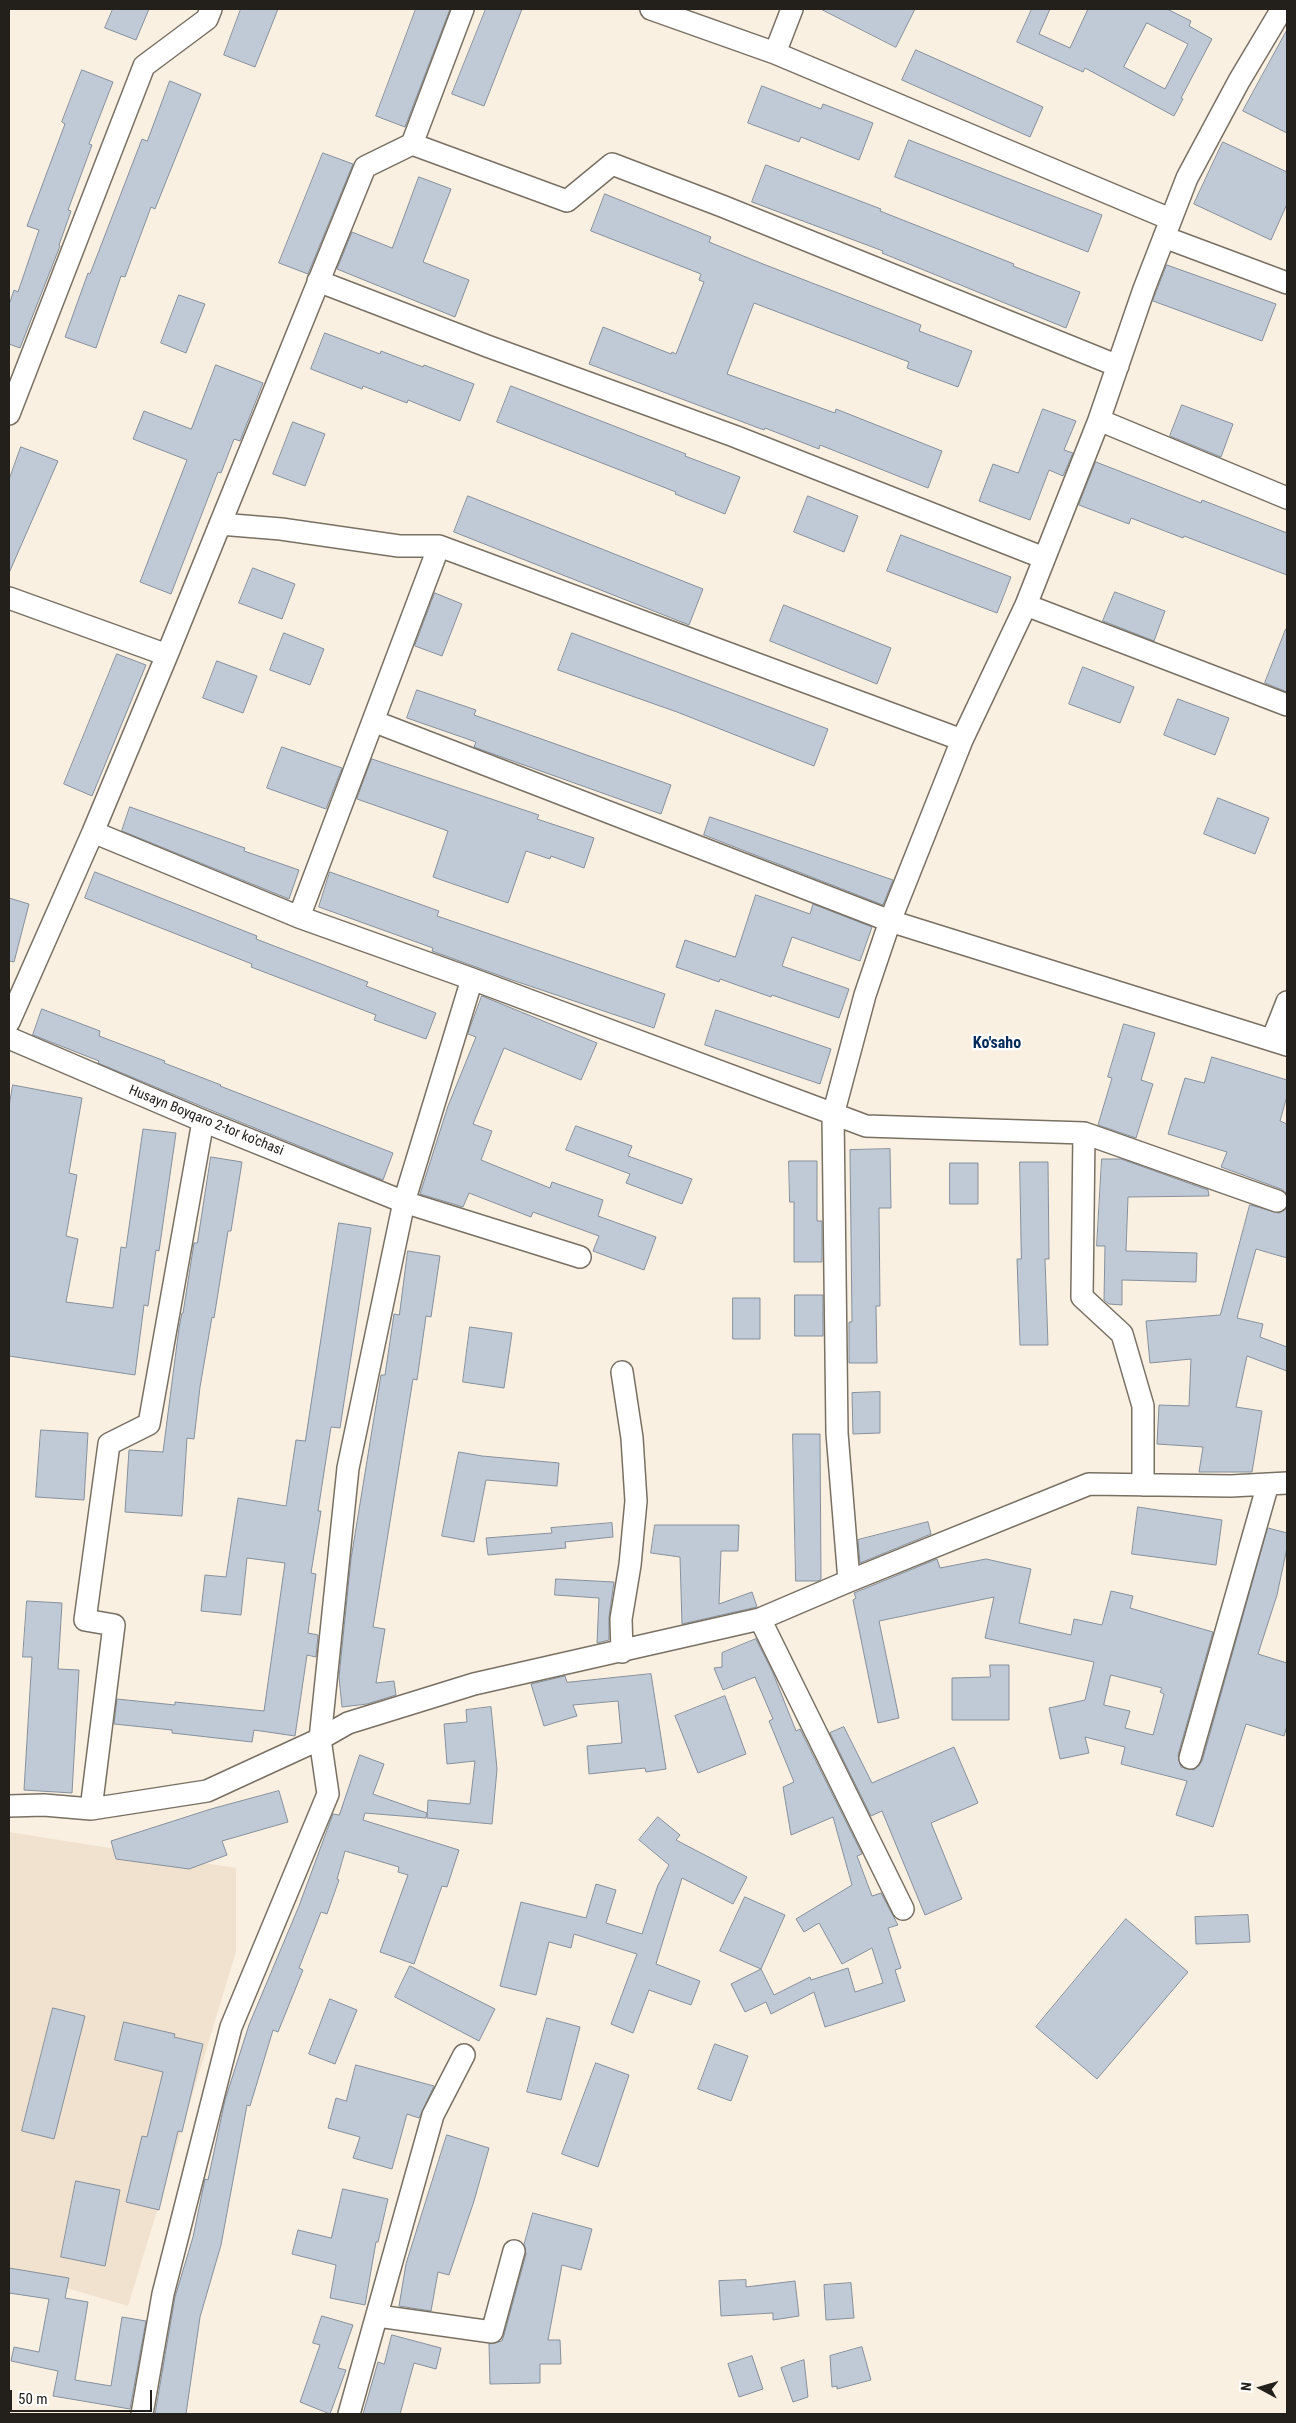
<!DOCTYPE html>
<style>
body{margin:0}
#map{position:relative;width:1296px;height:2423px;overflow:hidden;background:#faf0e2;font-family:"Roboto Condensed",sans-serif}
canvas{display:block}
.frame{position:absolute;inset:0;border:10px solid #23201b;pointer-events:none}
.north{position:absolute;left:1236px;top:2363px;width:50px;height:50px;-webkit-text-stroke:4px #fff;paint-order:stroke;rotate:276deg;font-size:14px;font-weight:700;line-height:20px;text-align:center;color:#23201b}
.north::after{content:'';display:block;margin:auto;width:18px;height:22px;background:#23201b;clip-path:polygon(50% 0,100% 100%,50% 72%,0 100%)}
.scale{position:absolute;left:10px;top:2390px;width:142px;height:22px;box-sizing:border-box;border:2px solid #23201b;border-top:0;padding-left:6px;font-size:15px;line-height:18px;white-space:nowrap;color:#23201b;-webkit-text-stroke:4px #fff;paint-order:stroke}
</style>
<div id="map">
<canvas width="1296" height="2423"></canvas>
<div class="frame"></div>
<div class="north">N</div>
<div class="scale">50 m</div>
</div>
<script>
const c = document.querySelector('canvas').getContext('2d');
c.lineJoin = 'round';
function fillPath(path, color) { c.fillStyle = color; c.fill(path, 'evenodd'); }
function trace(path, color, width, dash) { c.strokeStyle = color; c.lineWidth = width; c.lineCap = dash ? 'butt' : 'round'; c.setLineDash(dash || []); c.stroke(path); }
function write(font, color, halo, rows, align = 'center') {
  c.font = font + ' "Roboto Condensed",sans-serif'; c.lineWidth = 4.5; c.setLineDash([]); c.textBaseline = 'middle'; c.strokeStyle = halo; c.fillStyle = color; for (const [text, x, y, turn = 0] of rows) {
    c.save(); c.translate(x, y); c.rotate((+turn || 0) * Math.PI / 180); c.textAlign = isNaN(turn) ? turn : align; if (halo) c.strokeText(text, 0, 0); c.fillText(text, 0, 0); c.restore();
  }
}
fillPath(new Path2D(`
 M9,1832L236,1868V1952L128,2306L9,2271Z`), '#f0e2ce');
const building = new Path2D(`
 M113,9H149L136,40L105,28Z
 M241,9H278L255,67L224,55Z
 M416,9H450L405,127L376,116Z
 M486,9H522L484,106L452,94Z
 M821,9H915L896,47Z
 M1032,9H1050L1039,34L1070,48L1088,9H1167L1191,21L1189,26L1212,39L1181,98L1183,99L1174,116L1085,68L1083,72L1017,42ZM1147,23L1188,44L1165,89L1124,67Z
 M1287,30V133L1243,111Z
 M916,50L1043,107L1030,137L902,80Z
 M82,70L113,82L89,144L92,145L68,210L71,211L59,245L60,246L20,348L9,344V305L14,290L18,292L39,230L27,226L65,124L62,122Z
 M170,81L201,94L155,209L151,207L125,277L121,276L96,348L65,337L88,273L90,274L142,139L147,141Z
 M762,86L821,109L823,104L873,123L859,160L801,137L799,142L748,123Z
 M909,140L1102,215L1088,252L895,177Z
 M1223,142L1287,172V204L1271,240L1194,204Z
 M323,153L353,164L308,274L279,263Z
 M766,165L881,209L880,211L1014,264L1013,266L1080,292L1066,328L882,253L883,251L752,202Z
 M419,177L451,189L423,262L469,280L455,317L337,269L352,232L392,248Z
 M605,194L711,237L709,242L763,264L921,325L919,331L972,351L958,387L907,368L909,362L754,303L727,374L835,413L836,409L942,451L928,488L820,445L819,449L765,428L764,430L589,364L603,327L671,354L672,352L676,354L704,282L699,280L701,274L591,231Z
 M1167,265L1276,304L1262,341L1153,301Z
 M179,295L205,304L186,353L161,343Z
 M325,333L380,354L381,351L423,367L424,365L474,384L460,421L408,400L407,403L363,386L362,389L311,369Z
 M216,365L263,383L240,441L234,439L221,473L218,472L171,594L140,582L187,460L133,439L144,411L191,429Z
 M511,386L686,454L685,456L740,477L725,514L675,494L676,492L497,422Z
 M1182,405L1233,424L1221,457L1170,436Z
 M1043,409L1076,421L1064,450L1073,453L1063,476L1049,470L1030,520L979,501L993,464L1018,473Z
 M293,422L325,434L305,486L273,474Z
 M21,447L58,461L9,573V480Z
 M1096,462L1201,503L1202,500L1287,533V575L1184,536L1183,538L1131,518L1129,524L1079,505Z
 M468,496L703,589L689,625L454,532Z
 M808,496L858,516L844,552L794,532Z
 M901,535L1011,577L997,613L887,571Z
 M253,568L295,584L282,619L239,603Z
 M1115,592L1165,611L1154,641L1103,621Z
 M435,593L462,604L442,656L415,646Z
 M784,605L891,648L877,684L770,641Z
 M1286,629H1287V692L1265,683Z
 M284,633L324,649L310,685L270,670Z
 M572,633L828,729L814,766L677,712L558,670Z
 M117,654L146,665L92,796L64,784Z
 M217,661L257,676L243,713L203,698Z
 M1083,667L1134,687L1120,723L1069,704Z
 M417,690L476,710L474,715L671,785L661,814L482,750L474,747L476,742L407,718Z
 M1178,699L1229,718L1215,755L1164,735Z
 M282,747L342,768L326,809L267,788Z
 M372,759L539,815L537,819L594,838L584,868L551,856L550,859L526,851L508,903L433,877L448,831L357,799Z
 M1218,798L1269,818L1255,854L1204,834Z
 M130,807L245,848L244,851L299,870L289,899L122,831Z
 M710,817L893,880L883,905L704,835Z
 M95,872L257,936L256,939L368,982L366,986L436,1013L426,1039L374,1020L376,1015L251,967L252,964L85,898Z
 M330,872L439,911L437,916L665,994L654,1028L509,979L432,951L433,948L319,907Z
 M756,895L810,914L813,904L872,927L860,961L792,937L782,966L849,989L839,1018L772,995L771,997L720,979L719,982L676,967L685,940L735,957Z
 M9,898L29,904L14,962L9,961Z
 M482,996L597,1043L581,1080L504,1048L473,1124L492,1131L481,1160L550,1188L552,1182L603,1200L598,1216L656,1237L644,1270L593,1251L599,1236L533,1212L531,1217L469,1193L463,1207L420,1194L448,1106L476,1037L468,1034Z
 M42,1009L100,1031L99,1036L165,1061L164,1063L221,1085L220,1086L393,1153L383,1180L208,1109L98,1063L99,1061L33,1035Z
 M716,1010L831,1049L820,1084L705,1045Z
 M1124,1024L1155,1033L1141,1080L1153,1084L1136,1138L1098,1125L1112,1078L1108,1077Z
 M1212,1057L1287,1080V1096L1280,1121L1287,1124V1194L1281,1189L1221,1167L1227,1152L1168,1134L1185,1078L1204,1083Z
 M13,1085L82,1098L69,1173L77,1175L66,1236L78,1239L66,1302L113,1308L121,1247L126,1248L143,1129L176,1133L159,1251L156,1250L148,1306L144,1305L135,1375L9,1356V1107Z
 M576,1126L632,1146L628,1156L692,1179L682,1204L626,1183L630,1174L566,1150Z
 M890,1149L891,1208H879L880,1306H876L877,1363H849V1322H852L850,1150Z
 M211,1157L242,1162L231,1231H228L214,1318L212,1317L200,1387L194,1439L187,1438L182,1516L125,1512L129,1450L163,1452L179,1328L182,1313H183L194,1243H197Z
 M1102,1159H1121L1208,1190L1209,1196L1128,1197L1126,1251L1197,1253L1196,1282L1122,1280V1305L1109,1304L1104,1300L1105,1246H1097Z
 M789,1161H817V1221H822V1262H794V1202H790Z
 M1020,1162H1048L1049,1259H1045L1048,1345H1020L1017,1259H1021Z
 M950,1163H978V1204H950Z
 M1250,1205L1279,1213L1287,1208V1258L1256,1249L1237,1318L1263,1324L1260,1337L1287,1347V1371L1247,1356L1236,1407L1262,1411L1252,1472H1199L1203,1447L1157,1444L1159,1405L1189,1406L1191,1359L1150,1363L1146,1321L1220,1315Z
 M339,1223L371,1228L340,1428L331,1427L318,1511H321L311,1573L316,1574L308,1633L318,1635L316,1657L307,1655L295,1736L254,1730L252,1742L172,1733V1730L114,1724L117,1699L175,1705V1702L264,1711L285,1563L247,1558L241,1615L201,1611L205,1575L226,1577L238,1498L286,1506L296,1440L305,1441Z
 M408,1251L440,1256L431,1317L426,1316L417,1380L413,1379L373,1627L385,1629L376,1683L394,1681L396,1695L367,1704L342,1707L339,1677L351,1559L381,1375H385L394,1314L399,1315Z
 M795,1295H823V1336H795Z
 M733,1298H760V1339H733Z
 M470,1327L512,1333L504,1388L463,1382Z
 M880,1392V1433L853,1434L852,1393Z
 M41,1430L88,1433L84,1500L36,1497Z
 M793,1434H820L821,1579L818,1581H796Z
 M459,1452L482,1456L559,1463L557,1486L486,1480L474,1542L442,1536Z
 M1138,1507L1222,1520L1216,1565L1132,1554Z
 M928,1522L931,1534L860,1563L858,1540Z
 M612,1523L613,1537L565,1542L566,1548L488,1555L486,1538L552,1533L551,1528Z
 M655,1525H739L738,1551H721L719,1604L752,1592L757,1607L682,1624L680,1557L651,1553Z
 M1268,1528L1287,1533V1548L1277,1595L1258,1654L1287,1663V1726L1284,1736L1246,1724L1213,1827L1176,1815L1187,1781L1121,1764L1125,1747L1085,1737L1089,1753L1060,1759L1049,1708L1085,1700L1094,1662L985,1638L994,1597L879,1621L899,1718L878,1723L853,1600L856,1598L854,1593L937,1559L940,1568L986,1559L1031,1569L1019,1623L1071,1635L1074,1619L1102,1625L1111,1591L1133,1596L1130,1608L1213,1632L1178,1755L1181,1767L1194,1770L1202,1761ZM1111,1675L1162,1688L1160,1692L1164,1694L1153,1735L1125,1728L1130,1711L1104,1705Z
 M556,1579L614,1582L609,1617V1640L597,1643L599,1598L555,1595Z
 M27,1601L62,1603L58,1669L79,1670L72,1793L24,1790L32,1657H23Z
 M756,1639L773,1673L796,1731L800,1729L862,1854L857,1856L872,1896L881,1893L898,1925L888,1928L901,1968L895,1970L905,2001L825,2027L814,1992L771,2014L766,2002L745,2012L731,1984L761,1969L774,1995L810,1977L811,1980L848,1968L855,1992L883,1983L872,1948L842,1964L819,1923L804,1932L796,1919L852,1885L833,1817L791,1835L783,1787L794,1782L769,1721L773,1719L755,1677L723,1690L714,1668L722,1667V1653Z
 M990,1665H1009V1720H952V1678L990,1677Z
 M651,1674L666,1769L646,1772L645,1768L589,1774L587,1746L622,1743L618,1701L573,1705L577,1716L544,1726L531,1684L565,1676L567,1682Z
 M725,1696L746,1754L698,1773L675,1716Z
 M491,1707L497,1769L492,1824L427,1818L428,1800L470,1804L475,1761L447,1764L444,1724L467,1722L466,1710Z
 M844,1727L872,1783L954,1747L978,1803L931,1823L962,1899L925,1915L882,1811L871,1816L830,1733Z
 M360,1755L384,1764L373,1794L427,1813L426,1818L365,1813L363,1820L459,1850L447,1887L442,1886L414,1964L380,1952L408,1875L398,1872L399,1867L345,1851L337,1879L339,1880L327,1914L321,1912L299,1968L303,1970L278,2032L273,2030L250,2106L247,2105L221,2245L200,2317L186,2414H155L175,2297L193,2237L205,2179L208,2180L225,2100L249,2025L299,1906L333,1814L339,1815Z
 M279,1791L288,1822L222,1841L227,1855L189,1869L116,1859L111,1841L211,1809Z
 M658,1817L680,1835L676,1840L747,1877L733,1904L682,1878L656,1964L700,1981L691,2005L649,1990L633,2033L611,2024L637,1954L574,1934L571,1948L549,1942L536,1995L500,1986L521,1902L586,1918L596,1884L616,1890L606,1923L642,1934L658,1885L669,1865L639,1840Z
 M745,1897L785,1915L761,1969L720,1951Z
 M1248,1915L1250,1942L1196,1944L1195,1917Z
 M1126,1919L1188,1972L1097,2079L1036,2027Z
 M410,1966L495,2009L479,2041L395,1997Z
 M330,1999L357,2010L335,2064L309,2054Z
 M53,2008L85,2016L54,2139L22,2131Z
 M547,2018L580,2027L561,2100L527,2092Z
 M124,2022L175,2034L174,2037L203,2044L182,2132L178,2131L159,2210L126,2202L142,2136L147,2137L163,2072L115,2060Z
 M715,2044L748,2056L731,2101L698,2089Z
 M596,2063L629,2075L598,2167L562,2154Z
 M356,2065L434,2086L419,2118L407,2114L392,2169L353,2158L360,2137L328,2128L336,2098L346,2101Z
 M447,2135L489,2148L474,2201L449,2275L438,2272L431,2311L399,2306L406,2264Z
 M76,2181L120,2190L105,2266L61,2257Z
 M343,2189L388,2199L378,2242H376L365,2305L330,2298L336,2265L292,2254L298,2230L331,2238Z
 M533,2213L592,2229L581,2270L562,2265L548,2340H560L561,2364H540V2383L490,2384L489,2344L502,2341L504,2335L526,2254L524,2245Z
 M9,2268L69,2278L65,2298L88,2302L75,2380L111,2386L122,2317L146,2321L130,2409L53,2396L58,2371L11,2361L14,2347L39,2352L49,2299L9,2293Z
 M746,2280V2287L795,2281L799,2316L773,2320V2313L721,2316L719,2281Z
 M851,2283L854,2318L826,2320L824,2285Z
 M322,2316L353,2325L338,2368L346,2370L330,2414L300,2402L320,2345L313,2343Z
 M392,2335L441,2348L436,2369L414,2363L400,2414H363L378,2362L384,2364Z
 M862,2347L871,2380L837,2389V2386L832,2387L830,2356Z
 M752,2356L763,2389L739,2397L728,2364Z
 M804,2360L808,2397L793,2402L781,2368Z`);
fillPath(building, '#c0cad7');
trace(building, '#86909c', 1);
const minor = new Path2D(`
 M651,9L775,53L792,9
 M775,53L1170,219
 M412,144L567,201L612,164L722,206L1118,366
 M1164,237L1287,283
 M318,281L487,346L734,436L1044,558
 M9,414L144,66L207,19L211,9
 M1099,420L1287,498
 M220,524L281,529L399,546H439L962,740
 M9,598L167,655
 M1026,605L1287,705
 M373,721L439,546
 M93,832L167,655L365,167L412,144L463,9
 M299,917L373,721L890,921L1287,1045
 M9,1022L93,832L299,917L472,979L866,1126L1084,1133L1082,1297L1122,1334L1143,1406V1485
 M9,1038L203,1121L404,1202L580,1257
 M1272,1040L1287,1002
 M1084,1133L1277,1201
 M849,1581L837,1433L833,1115L865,995L890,921L962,740L1026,605L1099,420L1144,289L1187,178L1239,81L1282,9
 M760,1619L903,1909
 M622,1652L621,1619L630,1565L636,1501L632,1438L622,1372
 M1190,1758L1268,1484
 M9,1806L44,1805L91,1809L207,1791L320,1739L348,1468L404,1202L472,979
 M91,1809L114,1625L85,1620L109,1444L149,1424L203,1121
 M378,2316L492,2332L514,2251
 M142,2414L163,2294L231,2027L328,1794L320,1739L348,1723L474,1684L760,1619L849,1581L1089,1484L1231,1486L1287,1483
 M349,2414L433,2115L464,2055`);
trace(minor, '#797064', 24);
trace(minor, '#fff', 21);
write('14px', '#23201b', '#fff', [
 ["Husayn Boyqaro 2-tor ko'chasi",206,1121,22]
]);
write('bold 16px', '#002859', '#fff', [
 ["Ko'saho",997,1044]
]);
</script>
